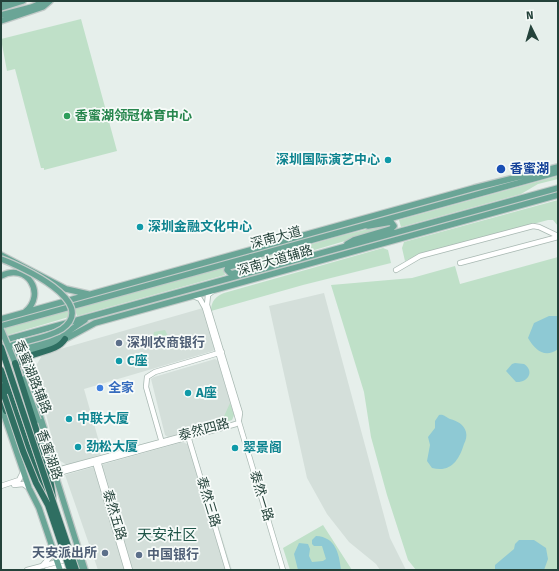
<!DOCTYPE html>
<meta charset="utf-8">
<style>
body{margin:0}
#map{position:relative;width:559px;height:571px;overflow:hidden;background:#e6efeb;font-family:"Fira Sans",sans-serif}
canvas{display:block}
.frame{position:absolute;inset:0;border:2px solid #24423a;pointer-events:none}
.north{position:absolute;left:511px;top:8px;width:40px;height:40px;-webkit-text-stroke:3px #f7fbf9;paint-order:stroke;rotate:355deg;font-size:11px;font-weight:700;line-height:16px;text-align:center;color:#24423a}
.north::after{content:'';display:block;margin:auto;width:14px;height:18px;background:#24423a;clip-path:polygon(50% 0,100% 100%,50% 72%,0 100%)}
</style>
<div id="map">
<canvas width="559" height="571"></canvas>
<div class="frame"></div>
<div class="north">N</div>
</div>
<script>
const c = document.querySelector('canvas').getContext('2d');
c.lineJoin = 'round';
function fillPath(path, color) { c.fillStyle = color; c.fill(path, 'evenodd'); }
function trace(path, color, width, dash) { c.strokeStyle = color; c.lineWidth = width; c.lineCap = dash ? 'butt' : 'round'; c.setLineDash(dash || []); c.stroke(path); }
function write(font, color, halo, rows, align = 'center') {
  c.font = font + ' "Fira Sans","Noto Sans SC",sans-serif'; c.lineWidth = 3.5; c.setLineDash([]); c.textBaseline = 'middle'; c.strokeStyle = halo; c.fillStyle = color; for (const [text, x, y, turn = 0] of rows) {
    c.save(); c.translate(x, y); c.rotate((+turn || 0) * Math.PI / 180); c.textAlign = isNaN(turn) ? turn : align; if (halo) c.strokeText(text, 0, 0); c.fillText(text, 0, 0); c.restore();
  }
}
fillPath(new Path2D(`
 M324,293L390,538L406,570H380L376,564L349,542L327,514L307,478L269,306Z
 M203,308L215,348L213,351L84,389L102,452L100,455L67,465L57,459L46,414L37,389L36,370L37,364L43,354Z
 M215,359L218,361L234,415L232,420L168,437L165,435L151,379L154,377Z
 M183,442L187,444L193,443L232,570H98L65,475Z`), '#d4dfda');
fillPath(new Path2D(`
 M81,19L117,151L44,170V168H41L15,69L7,71L1,39Z
 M558,176V179L538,184L521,194L401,227L399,220Z
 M558,200V226L553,220H548L418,255L405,261L402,248L404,242Z
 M388,224L390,225L389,228L267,264L230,270L231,267L344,235Z
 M383,248L388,250L391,263L303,285L211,311C211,301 216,296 224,293Z
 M558,257V570H416L408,560L387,495L371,437L364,392L331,285L412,278L455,266L460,284Z
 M223,268L225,275L77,316L75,309Z
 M70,310L72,316L1,337V328Z
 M165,330L170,340L166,342L164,348L152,339L154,332Z
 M230,403L234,415L232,420L221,423Z
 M323,525L352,570H290L283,548Z`), '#bfe0c8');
fillPath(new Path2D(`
 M549,316H558V349C545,359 535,350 528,338L534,323Z
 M515,363L524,364C535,371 528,383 516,382L506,371L512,364Z
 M439,415C444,414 445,417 450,419C457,421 464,424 466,432C467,436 466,440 464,444C459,460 451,473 432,468L427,461L430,445L428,437L435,428V421Z
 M316,536C336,537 339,554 341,570H298L294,554L299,543L308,544L310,549L309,556L312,562L323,561L326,559L322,546H314L312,544V540Z
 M519,540H534L546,548L548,559L544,570H495V565L514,549L515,544Z`), '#8ec9d4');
const minor = new Path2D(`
 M460,263L558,237
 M396,270L420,256L533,226L539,227L558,236
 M213,291L208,295L207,305L240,413L239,420
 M193,296L200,299L205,308L283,570
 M188,436L228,570
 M162,443L146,387L147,377L155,372L222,352
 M98,461L130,570
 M95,462L127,570
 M54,469H61L183,436
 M55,473L62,472L236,424L239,422
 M14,485L23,484L29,488
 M1,486L19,480L23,472
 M43,565L50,557L52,550
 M27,570L69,559
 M47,570L71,564`);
const major = new Path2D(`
 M1,3L9,1
 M1,8L23,1
 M1,15L32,7L45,1
 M1,21L43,7L50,1
 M347,244L354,240L391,229L394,226L391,222L368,226
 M1,255L66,289L88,294
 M250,257L242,263L228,267L227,270L231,274L250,269
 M1,276C27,262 47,294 25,312
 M1,319L474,188L558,167
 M1,326L558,172
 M63,335L85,320
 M1,341L558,188
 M1,353L66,336
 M31,356L27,361L25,369L44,428
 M1,358L60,342L95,323L558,195
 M1,406L29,488L39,508L60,570
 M38,420L85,570
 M77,562L80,570`);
const highway = new Path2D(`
 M1,370L44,495
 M1,386L4,395
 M1,396L6,411
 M25,404L16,376L18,363C31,350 56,354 65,339
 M35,428L49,472L53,498`);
trace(minor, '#a8b8b2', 6);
trace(major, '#c2cac8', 8);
trace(highway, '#c2cac8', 8);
trace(minor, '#fff', 4.5);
trace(major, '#6aa596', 5.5);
trace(highway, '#2f6f62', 6);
const majorBridge = new Path2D(`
 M1,259C20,266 100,302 62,329C48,338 28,340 12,345
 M1,329L16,365
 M23,379L38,420`);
const highwayBridge = new Path2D(`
 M1,347L76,570
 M15,363L37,432
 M4,395L23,451L36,483L48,505L70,570`);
trace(majorBridge, '#c2cac8', 8, []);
trace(highwayBridge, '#c2cac8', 8, []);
trace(majorBridge, '#6aa596', 5.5);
trace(highwayBridge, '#2f6f62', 6);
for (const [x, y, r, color] of [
 [67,116,4,"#2e9e5b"],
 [388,160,4,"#0f9aa8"],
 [501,169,5,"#1a4fb4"],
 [140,227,4,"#0f9aa8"],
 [119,343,4,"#5c6f8a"],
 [119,361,4,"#0f9aa8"],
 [100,388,4,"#3f7fe0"],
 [188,393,4,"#0f9aa8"],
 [69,419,4,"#0f9aa8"],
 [78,447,4,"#0f9aa8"],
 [235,448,4,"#0f9aa8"],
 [105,553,4,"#5c6f8a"],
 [139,555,4,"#5c6f8a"]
]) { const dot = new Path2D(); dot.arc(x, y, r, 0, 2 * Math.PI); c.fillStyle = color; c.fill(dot); trace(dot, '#f7fbf9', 1.5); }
write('bold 13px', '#27864d', '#f7fbf9', [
 ["香蜜湖领冠体育中心",75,116]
], 'left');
write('bold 13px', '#0d838f', '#f7fbf9', [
 ["深圳国际演艺中心",380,160,"right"],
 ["深圳金融文化中心",148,227],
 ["C座",127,361],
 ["A座",196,393],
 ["中联大厦",77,419],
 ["劲松大厦",86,447],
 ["翠景阁",243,448]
], 'left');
write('bold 13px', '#164399', '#f7fbf9', [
 ["香蜜湖",510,169]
], 'left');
write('13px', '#24423a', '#f7fbf9', [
 ["深南大道",276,238,-15],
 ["深南大道辅路",275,261,-16],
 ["香蜜湖路辅路",32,377,68],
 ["泰然四路",204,430,-15],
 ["香蜜湖路",49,455,71],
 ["泰然一路",261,496,73],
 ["泰然三路",208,502,73],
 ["泰然五路",114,515,73]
]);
write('bold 13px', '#4e5e75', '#f7fbf9', [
 ["深圳农商银行",127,343],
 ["天安派出所",97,553,"right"],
 ["中国银行",147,555]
], 'left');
write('bold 13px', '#366cbe', '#f7fbf9', [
 ["全家",108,388]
], 'left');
write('15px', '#1f5548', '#f7fbf9', [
 ["天安社区",167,536]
]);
</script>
